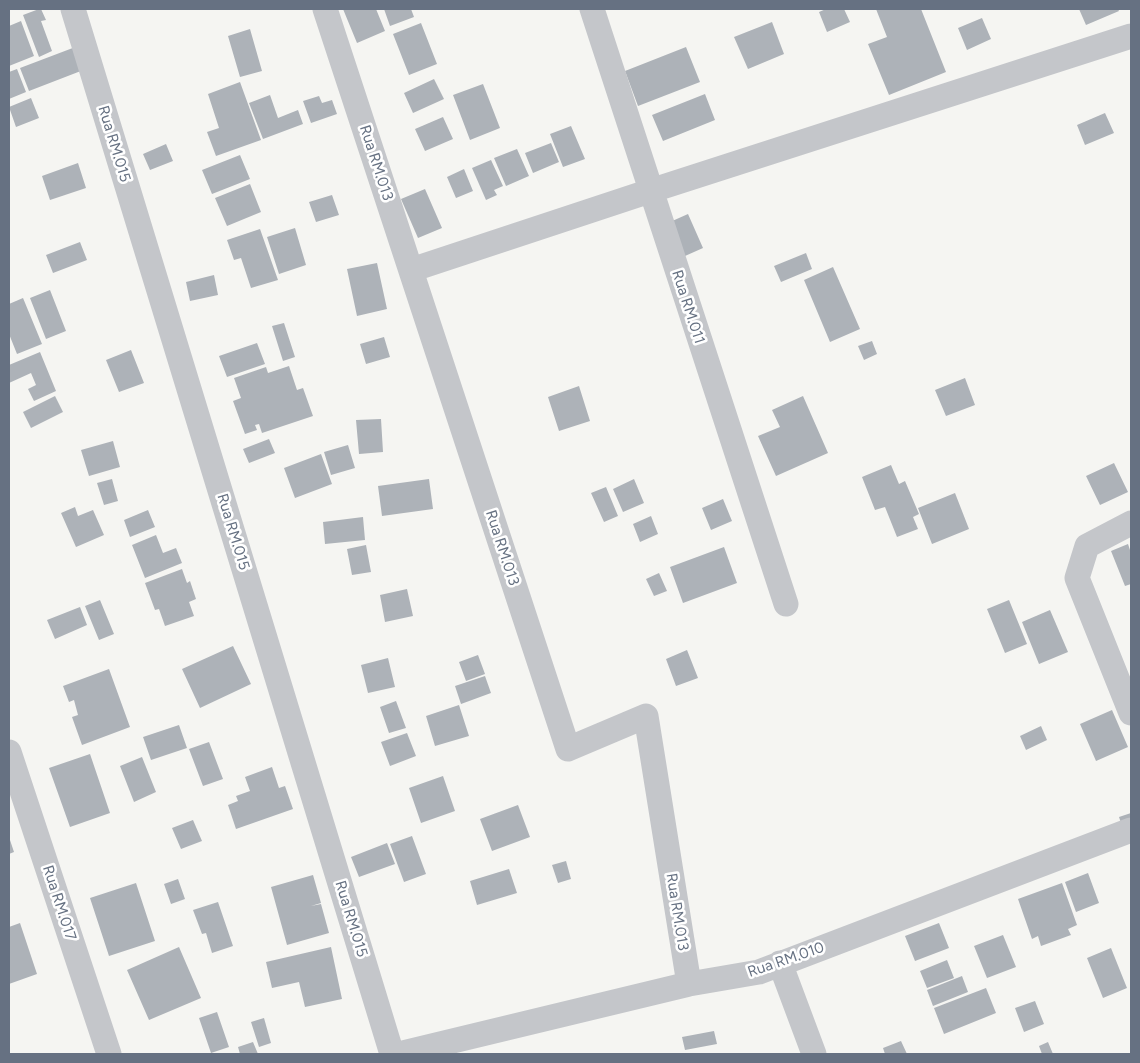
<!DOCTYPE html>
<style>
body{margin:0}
#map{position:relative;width:1140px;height:1063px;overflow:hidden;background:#f5f5f2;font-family:Figtree,sans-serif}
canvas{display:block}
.frame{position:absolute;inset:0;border:10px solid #667182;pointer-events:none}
</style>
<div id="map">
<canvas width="1140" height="1063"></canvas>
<div class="frame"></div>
</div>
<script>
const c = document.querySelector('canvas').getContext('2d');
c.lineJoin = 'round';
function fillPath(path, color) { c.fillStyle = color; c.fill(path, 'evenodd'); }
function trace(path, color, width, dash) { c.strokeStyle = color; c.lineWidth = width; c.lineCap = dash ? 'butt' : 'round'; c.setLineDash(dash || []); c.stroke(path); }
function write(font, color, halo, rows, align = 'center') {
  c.font = font + ' Figtree,sans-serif'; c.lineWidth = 5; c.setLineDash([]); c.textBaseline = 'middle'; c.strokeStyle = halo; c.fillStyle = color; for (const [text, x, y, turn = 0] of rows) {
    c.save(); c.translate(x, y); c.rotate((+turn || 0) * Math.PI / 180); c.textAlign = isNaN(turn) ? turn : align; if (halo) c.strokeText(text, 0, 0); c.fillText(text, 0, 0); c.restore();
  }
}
fillPath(new Path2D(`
 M39,9H41L46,20L41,21L52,51L39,57L23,15Z
 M343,9H376L385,31L357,43Z
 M384,9H411L414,17L390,26Z
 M826,9H844L850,22L827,32L819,12Z
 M876,9H921L946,72L889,95L868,44L887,37Z
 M1079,9H1118L1119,11L1086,25Z
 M982,18L991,39L967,50L958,28Z
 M21,21L34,56L9,66V26Z
 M772,22L784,54L748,69L734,37Z
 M421,23L437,64L409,75L393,34Z
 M250,29L262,71L240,77L228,36Z
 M78,46L86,69L29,91L20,68Z
 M686,47L700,82L638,106L625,71Z
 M17,69L26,92L9,99V72Z
 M434,79L444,99L413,113L404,93Z
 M240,82L261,140L216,156L207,132L219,128L208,94Z
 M483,84L500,128L470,140L453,95Z
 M705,94L715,120L663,141L652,115Z
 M270,95L278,118L298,110L303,124L263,139L249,103Z
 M319,96L322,103L332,100L337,114L311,123L303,101Z
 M31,98L39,118L16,127L9,107Z
 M1105,113L1114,133L1085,145L1077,125Z
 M443,117L453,139L425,151L415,129Z
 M571,126L585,159L563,167L550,134Z
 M551,143L559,162L533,173L525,153Z
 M166,144L173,161L150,170L143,154Z
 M517,149L529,176L506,186L494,158Z
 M240,155L250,179L212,194L202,170Z
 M491,160L503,186L494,190L497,195L486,200L472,168Z
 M78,163L86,188L50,200L42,176Z
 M464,169L473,191L456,198L447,177Z
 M250,184L261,212L227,226L215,198Z
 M425,189L442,228L418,238L401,199Z
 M332,195L339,215L316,222L309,202Z
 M688,214L703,248L685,256L670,222Z
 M295,228L306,265L279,274L267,237Z
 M260,229L278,280L251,288L241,258L234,260L227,240Z
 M80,242L87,260L53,273L46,255Z
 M806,253L812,269L781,282L774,266Z
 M377,263L387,309L357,316L347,269Z
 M833,267L860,329L830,342L804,280Z
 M214,275L218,295L190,301L186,282Z
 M50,290L66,331L46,339L30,298Z
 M23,298L42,344L17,354L9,334V304Z
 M284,323L295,357L283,361L272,326Z
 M384,337L390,357L366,364L360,344Z
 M872,341L877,354L864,360L858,346Z
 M257,343L265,364L227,377L219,356Z
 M131,350L144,383L119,392L106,360Z
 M40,352L56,391L34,401L28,389L36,385L31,373L9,383V365Z
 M289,366L297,390L303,388L313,416L262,433L259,424L255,425L257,430L245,434L233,401L241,398L234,378L266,367L268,373Z
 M965,378L975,405L946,416L935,390Z
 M579,386L590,421L559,431L548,397Z
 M55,396L63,412L31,428L23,412Z
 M803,396L828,453L776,476L758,436L780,427L772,410Z
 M381,419L383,452L359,454L356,420Z
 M269,439L275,453L249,463L243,449Z
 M113,441L120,467L89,476L81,450Z
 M348,445L355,468L331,475L324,452Z
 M321,454L332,484L295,498L284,468Z
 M1114,463L1128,492L1100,505L1086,476Z
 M891,465L899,484L905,481L919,514L913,517L918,529L897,537L885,507L875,510L862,477Z
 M112,479L118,501L104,505L97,483Z
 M429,479L433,509L382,516L378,486Z
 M634,479L644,503L623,512L613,489Z
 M606,487L618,516L604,522L591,493Z
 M955,493L969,529L932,544L918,508Z
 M723,499L732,521L711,530L702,508Z
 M75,507L78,516L93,510L104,535L76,547L61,513Z
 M148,510L155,527L130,537L124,520Z
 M651,516L658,534L640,542L633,524Z
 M363,517L365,540L325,544L323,522Z
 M156,535L163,553L176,548L182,563L145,578L132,545Z
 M1128,544L1131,553V584L1125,586L1111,551Z
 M366,545L371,572L352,575L347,549Z
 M724,547L737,583L683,603L670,567Z
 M182,569L187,583L190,581L196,599L189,602L194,616L165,626L159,609L155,610L145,583Z
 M659,573L667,591L654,596L646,579Z
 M407,589L413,616L385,622L380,595Z
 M100,600L114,634L99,640L85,606Z
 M1009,600L1027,644L1005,653L987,609Z
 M80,607L87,625L55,639L47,620Z
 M1050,610L1068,652L1039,664L1022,622Z
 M233,646L251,684L200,708L182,669Z
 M687,650L698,678L676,686L666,659Z
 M478,655L485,674L466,681L459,662Z
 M388,658L395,687L368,693L361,665Z
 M109,669L130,727L82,745L72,717L78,715L74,700L69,702L63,686Z
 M485,676L491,693L461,704L455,686Z
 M396,701L406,728L389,733L380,707Z
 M459,705L469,736L435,746L426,716Z
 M1112,710L1128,747L1096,761L1080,724Z
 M179,725L187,748L151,760L143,737Z
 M1041,726L1047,740L1026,750L1020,736Z
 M407,733L416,756L390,766L381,742Z
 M209,742L223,779L203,786L189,749Z
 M90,754L110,813L70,827L49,768Z
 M142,757L156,792L134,802L120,766Z
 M272,767L279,788L285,786L293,809L236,829L228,805L238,801L236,796L250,791L245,777Z
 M443,776L455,811L421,823L409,788Z
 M518,805L530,837L492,851L480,819Z
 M1131,813V823L1122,826L1119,817Z
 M193,820L202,841L181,849L172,828Z
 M412,836L426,874L404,882L390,844Z
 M9,837L14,852L9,854Z
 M387,843L395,864L359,877L351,857Z
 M566,861L571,879L558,883L552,865Z
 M509,869L517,893L477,905L470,881Z
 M1088,873L1099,903L1076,912L1065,882Z
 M313,875L321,903L311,906L321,904L329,933L287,945L271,887Z
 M178,879L185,899L171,904L164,884Z
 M136,883L155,941L109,956L90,898Z
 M1062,883L1077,925L1068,929L1071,935L1041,946L1038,936L1032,939L1018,899Z
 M218,902L233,946L212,953L206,933L202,934L193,910Z
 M20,923L37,974L9,984V927Z
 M939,923L949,948L915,961L905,936Z
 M1003,935L1016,967L987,978L974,946Z
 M179,947L201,998L149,1020L127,970Z
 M331,947L342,999L305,1007L299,982L272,988L266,962Z
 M1111,948L1127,988L1103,998L1087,958Z
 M947,960L954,978L927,988L920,971Z
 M962,976L968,992L933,1006L927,990Z
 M986,988L996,1013L944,1034L934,1008Z
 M1035,1001L1044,1024L1024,1032L1015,1008Z
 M217,1012L229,1047L211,1053L199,1018Z
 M264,1018L271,1043L259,1047L251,1022Z
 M714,1031L717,1044L685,1050L682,1037Z
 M901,1041L907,1054H885L883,1048Z
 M253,1042L258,1054H240L238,1047Z
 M1048,1042L1053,1054H1042L1039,1046Z`), '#adb2b8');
trace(new Path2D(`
 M73,9L392,1054
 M325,9L568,749L646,716L689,984
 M592,9L786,604
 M411,270L650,191L1131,36
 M1131,523L1087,546L1077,578L1131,713
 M9,752L109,1054
 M780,963L814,1054
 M399,1054L689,984L759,972L1131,830`), '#c4c6ca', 25);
write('15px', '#667182', '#fff', [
 ["Rua RM.015",114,144,73],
 ["Rua RM.013",376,163,72],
 ["Rua RM.011",688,307,72],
 ["Rua RM.015",233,532,73],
 ["Rua RM.013",502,548,72],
 ["Rua RM.017",59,903,72],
 ["Rua RM.013",677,912,81],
 ["Rua RM.015",351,919,73],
 ["Rua RM.010",786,960,-19]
]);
</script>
